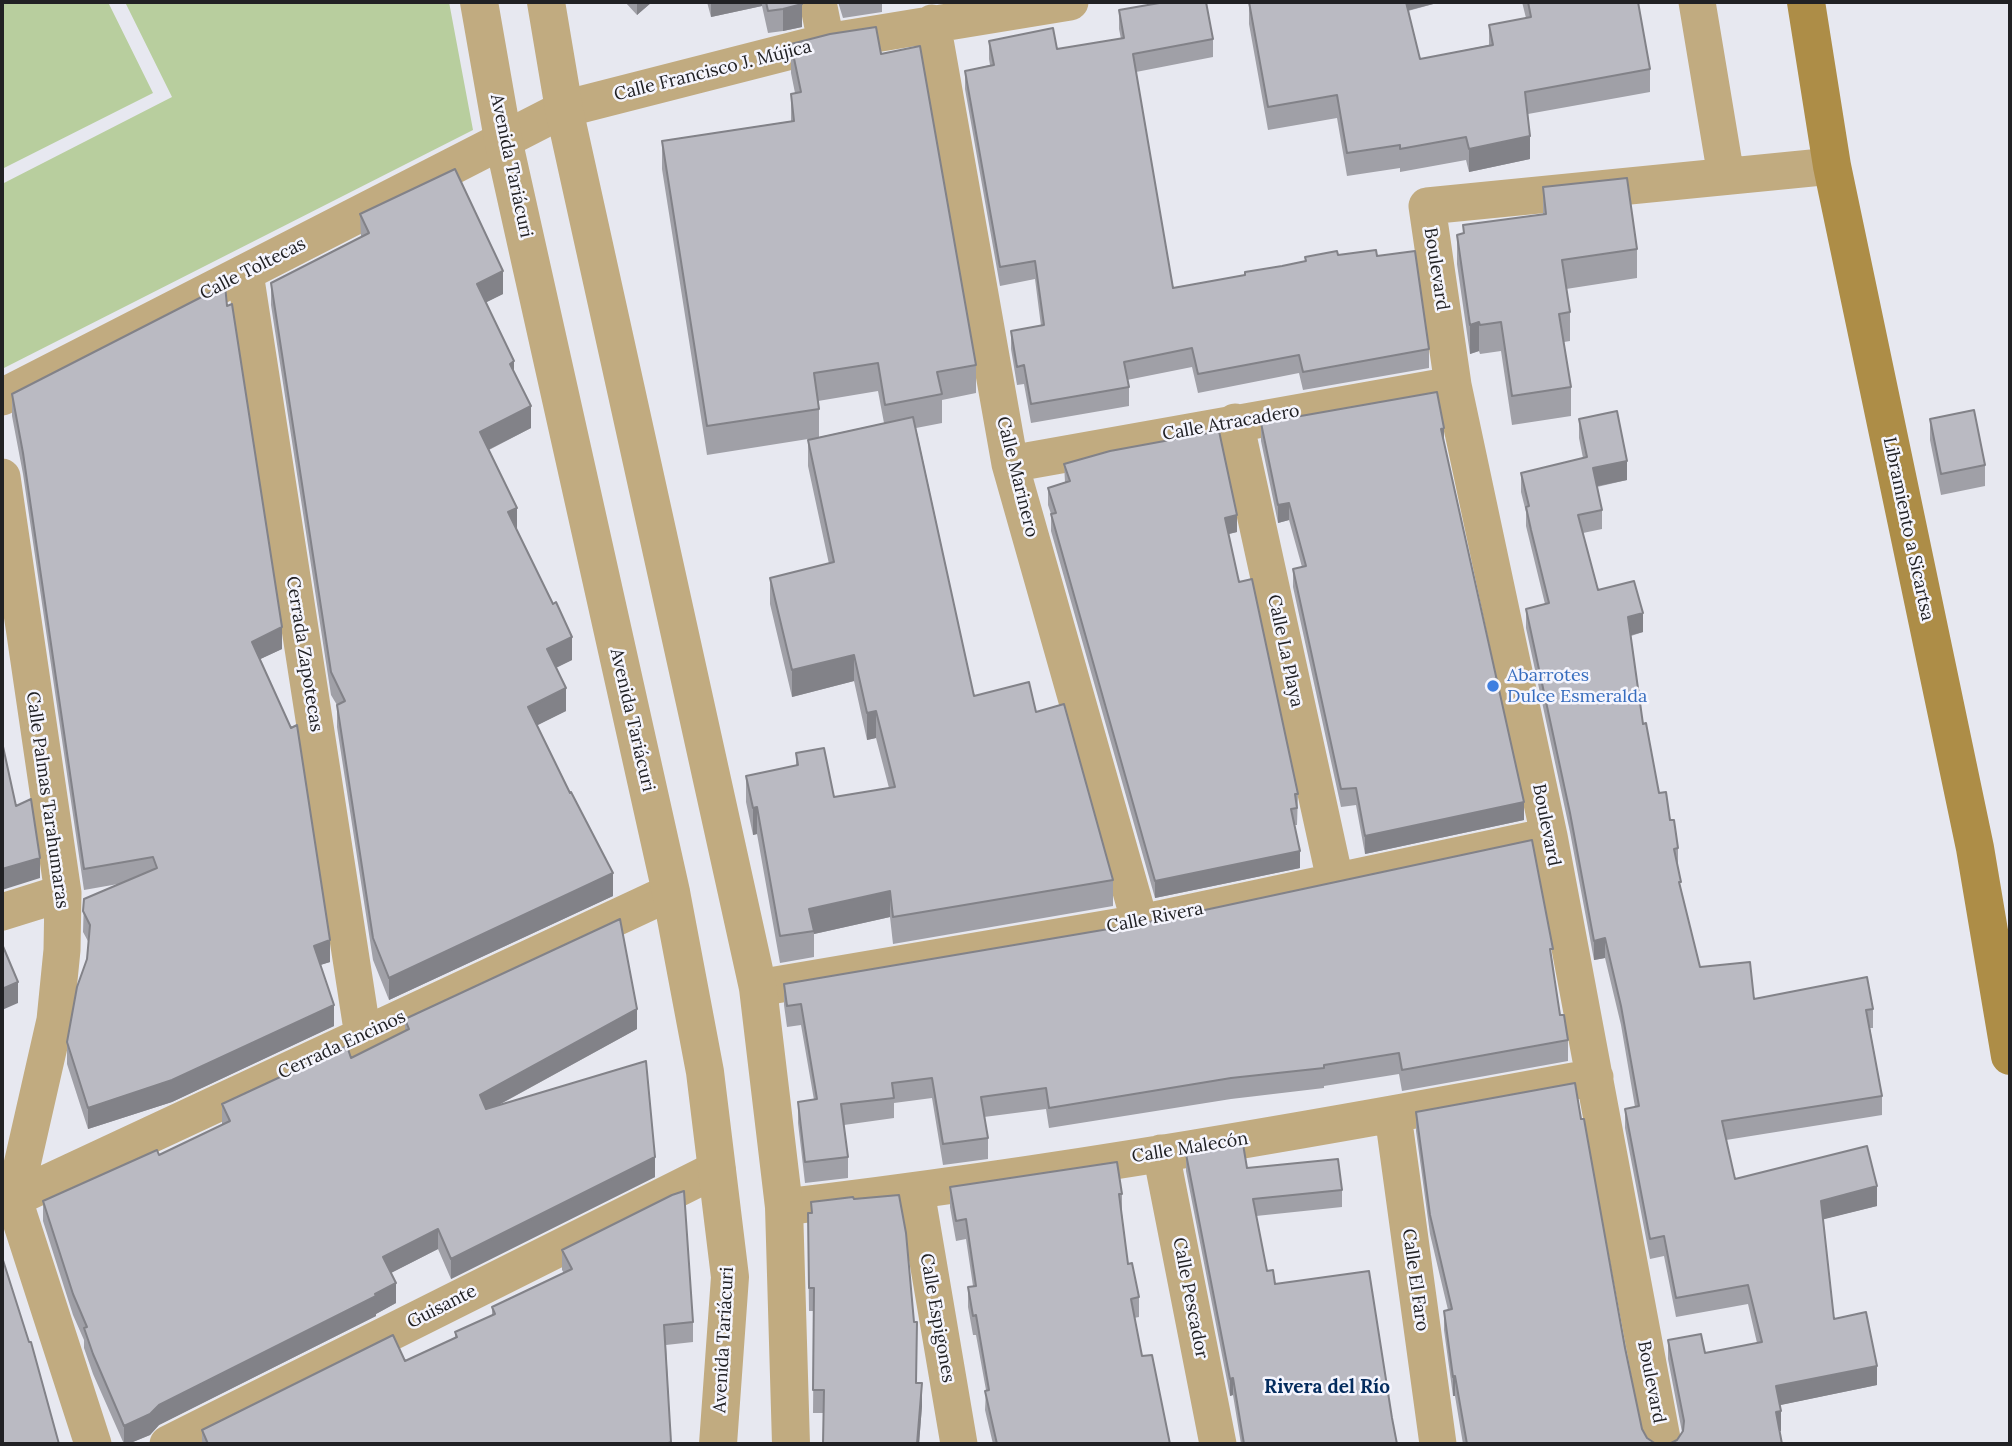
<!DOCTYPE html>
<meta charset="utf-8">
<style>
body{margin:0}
#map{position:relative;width:2012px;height:1446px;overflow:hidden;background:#e7e8f0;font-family:Lora,serif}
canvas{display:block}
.frame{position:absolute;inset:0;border:4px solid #212124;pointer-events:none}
</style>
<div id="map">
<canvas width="2012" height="1446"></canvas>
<div class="frame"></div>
</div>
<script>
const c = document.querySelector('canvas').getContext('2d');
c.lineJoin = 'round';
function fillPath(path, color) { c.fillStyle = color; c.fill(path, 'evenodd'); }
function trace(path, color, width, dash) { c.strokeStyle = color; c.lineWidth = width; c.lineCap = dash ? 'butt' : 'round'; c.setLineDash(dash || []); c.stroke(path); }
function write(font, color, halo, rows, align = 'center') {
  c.font = font + ' Lora,serif'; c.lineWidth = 5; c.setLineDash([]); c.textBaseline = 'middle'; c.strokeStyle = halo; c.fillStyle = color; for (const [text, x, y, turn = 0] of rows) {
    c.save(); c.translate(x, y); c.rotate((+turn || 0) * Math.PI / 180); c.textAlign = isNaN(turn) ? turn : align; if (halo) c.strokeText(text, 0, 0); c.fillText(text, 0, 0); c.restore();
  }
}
fillPath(new Path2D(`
 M2,2H108L153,93L2,169Z
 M125,2H449L473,130L2,369V184L172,97Z`), '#b8ce9e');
trace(new Path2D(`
 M818,2L826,42
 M1697,2L1726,176
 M932,23L1010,464L1140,923
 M245,273L363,1036
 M2,397L564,109L826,42L1070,2
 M1235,422L1335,880
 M1010,464L1453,385
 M2,477L63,893L62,950L55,1020L14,1200L93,1444
 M2,912L63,893
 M758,988L1140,923L1549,836
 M1393,1115L1438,1444
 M1161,1153L1218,1444
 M916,1191L959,1444
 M2,1204L671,892
 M784,1207C1056,1175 1326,1127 1595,1077
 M168,1444L717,1169
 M1663,1444L1549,836L1453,385L1427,206L1832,166`), '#c1ab80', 37);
trace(new Path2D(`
 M479,2L503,139L671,892L705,1072L730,1277L718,1444
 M546,2L564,109L758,988L784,1207L791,1444`), '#c1ab80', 38);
trace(new Path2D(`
 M1806,2L1832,166L1975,848L2010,1056`), '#ad8d47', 38);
fillPath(new Path2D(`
 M625,2H652L637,15Z
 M707,2H801L802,27L783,31L768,33L762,6L711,17Z
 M838,2H882V12L843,18Z
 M1249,2H1437V3L1408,11L1420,59L1489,45V25L1526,18L1522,2H1638L1650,69V92L1528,114L1530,159L1469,172L1466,160L1400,172V168L1347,176L1337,118L1268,130L1249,24Z
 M1119,10L1213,39V57L1136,72L1173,288L1245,275L1305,261V257L1338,255L1377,256L1429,349V368L1303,390L1299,373L1198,393L1192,367L1127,380L1129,387V406L1031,423L1024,384L1017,385L1011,349V331L1041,326L1035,279L1000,286L965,89V71L990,65L989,59V41L1057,49L1121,39L1119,29Z
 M791,44L881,54L976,365V393L942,400V423L916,428L974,696L1036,712L1113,880V906L893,944L890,917L814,934V957L780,963L757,834L753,835L746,802V776L796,766V753L834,797L889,788L876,738L867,740L854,681L792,697L770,604V578L829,564L808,466V439L707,455L662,169V141L791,121V94L795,93L791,73ZM878,391L884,423L819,437V409L818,401Z
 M1543,187L1637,249V278L1566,289L1570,312V341L1564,342L1571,387V416L1512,425L1501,351L1480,354L1479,351L1470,354L1457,264V235L1463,234V225L1543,214Z
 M360,214L503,294L486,302L514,373L531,428L489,450L517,531L572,660L556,668L566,711L537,725L613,896L389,1000L373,960L337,727V705L331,695L271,305V283L361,238Z
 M12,394L282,649L260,659L330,962L320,965L334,1026L172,1102L88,1129L67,1064V1042L87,959L89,943L83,932L84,899L118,884L84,890L23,474L12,416Z
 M1579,419L1627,480L1597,487L1602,510V529L1583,533L1598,590L1643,632L1631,636L1643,724L1659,793L1670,820L1678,848V866L1681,893L1700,967L1754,999L1873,1009V1028H1870L1882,1096V1115L1726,1140L1735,1179L1877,1206L1823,1219L1834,1319L1877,1385L1780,1405L1781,1431H1779L1677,1440L1682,1432L1668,1359V1340L1705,1353L1757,1343L1748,1304L1676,1317L1664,1256L1650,1259L1625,1128V1109L1635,1107L1621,1025L1605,958L1594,960L1570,832L1526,628V609L1545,604L1526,526V512L1521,492V473L1583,458L1579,438Z
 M1930,419L1985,465V486L1941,495L1930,440Z
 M1261,423L1444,444L1524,820L1365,854L1356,805L1341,807L1293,587V569L1302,567L1289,520L1278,523L1261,441Z
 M1064,464L1237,532L1228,534L1239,582L1298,794L1297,825H1295L1300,868L1155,898L1051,531V514L1048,505V488L1065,482Z
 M1553,967L1560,1015L1568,1040V1061L1402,1091L1399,1074L1324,1086V1088L1231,1099L1049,1128L1046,1109L984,1117L988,1138V1159L943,1165L932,1098L894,1103V1118L844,1125L848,1157V1178L805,1183L798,1123V1102L814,1100L801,1025L787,1027L784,1005V984Z
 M405,1019L637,1029L497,1106L655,1177L451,1279L438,1249L391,1273L396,1303L376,1314V1316L159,1425L150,1435L128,1444H124L93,1374L84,1348V1340L73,1315L43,1221V1201L159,1155L222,1125V1104L351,1058L405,1031Z
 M1416,1112L1581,1119L1642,1429L1647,1438L1656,1444H1463L1455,1396H1453L1444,1330V1311L1448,1310L1430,1234L1416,1131Z
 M1186,1154L1342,1190V1207L1256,1216L1267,1271L1275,1284L1392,1418L1397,1444H1241L1233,1395L1230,1396L1186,1171Z
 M950,1187L1122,1194V1214L1128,1264L1139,1297V1317L1134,1318L1142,1356L1170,1444H993L985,1410L986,1390L976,1335H973L968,1307V1287L973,1286L966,1239L956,1241L950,1207Z
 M811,1202L917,1383L922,1406L919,1444H823V1413H813L814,1311H809L808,1235L811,1213Z
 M562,1250L693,1322V1342L666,1345L671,1444H202V1430L405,1361L455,1338V1332L492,1316V1307L564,1273L562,1270Z`), '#a0a0a7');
fillPath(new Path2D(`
 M637,2H652L637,15Z
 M711,2H762V6L711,17Z
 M1402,2H1437V3L1402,12Z
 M802,4V27L783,31V9Z
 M1530,136V159L1469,172V149Z
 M503,271V294L477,307V284Z
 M1479,322V351L1470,354V325Z
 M514,361V384L510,364Z
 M531,406V428L480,454V432Z
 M1444,428V446L1441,429Z
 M1627,461V480L1593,487V468Z
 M1289,503V520L1278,523V505Z
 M517,508V531L508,512Z
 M1237,515V532L1225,535V518Z
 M1643,613V632L1628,636V617Z
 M282,627V649L252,663V642Z
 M572,637V660L547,672V649Z
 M854,655V681L792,697V670Z
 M566,688V711L528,730V707Z
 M876,711V738L867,740V713Z
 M1524,802V820L1365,854V836Z
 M757,807V834L753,835V808Z
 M1300,851V868L1155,898V881Z
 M40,858V878L2,890V869Z
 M613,873V896L389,1000V978Z
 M890,891V917L814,934L809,909Z
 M1605,938V958L1594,960V941Z
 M330,940V962L314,967V946Z
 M18,982V1003L2,1010V989Z
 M334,1005V1026L172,1102L88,1129V1108Z
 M637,1009V1029L480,1115V1095Z
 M655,1157V1177L451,1279V1259Z
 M1877,1186V1206L1821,1220V1201Z
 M438,1229V1249L383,1277V1257Z
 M396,1283V1303L376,1314V1316L159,1425L150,1435L128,1444H124V1426L159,1405Z
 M1877,1366V1385L1776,1406V1386Z
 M1455,1376V1396H1453V1377Z
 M1233,1378V1395L1230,1396V1379Z
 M922,1383V1406L919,1444H917Z
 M1781,1411V1431L1776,1432V1412Z`), '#828288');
const building = new Path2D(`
 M766,2H801L802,4L783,9L768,11Z
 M1165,2H1206L1213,39L1133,54L1173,288L1245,275V272L1282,266L1306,261L1305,257L1337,251L1338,255L1376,250L1377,256L1415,251L1429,349L1303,372L1299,355L1198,374L1192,348L1124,362L1129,387L1031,404L1024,365L1017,367L1011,331L1044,325L1035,261L1000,267L965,71L994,65L989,41L1053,28L1057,49L1124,38L1119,10Z
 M1249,2H1406L1420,59L1493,45L1489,25L1531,17L1528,2H1638L1650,69L1525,92L1530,136L1469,149L1466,137L1400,149V145L1347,153L1337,95L1268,107Z
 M876,27L881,54L920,46L976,365L937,372L942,394L885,405L878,363L814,373L819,409L707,426L662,141L794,121L791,94L801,92L791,44L830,34Z
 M455,169L503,271L477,284L514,361L510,364L531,406L480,432L517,508L508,512L553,604L556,602L572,637L547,649L566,688L528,707L570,793L571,792L613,873L389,978L373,938L337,705L345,701L331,672L271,283L369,233L360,214Z
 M1627,178L1637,249L1562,260L1570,312L1559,314L1571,387L1512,396L1501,322L1480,325L1479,322L1470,325L1457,235L1464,233L1463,225L1546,214L1543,187Z
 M225,285L227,306L232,304L282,627L252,642L291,728L297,725L330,940L314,946L334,1005L172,1080L88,1108L67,1042L77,987L87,959L90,925L83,911L84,899L157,868L153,857L84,869L23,453L12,394Z
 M1437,392L1444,428L1441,429L1524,802L1365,836L1356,788L1341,789L1293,569L1306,566L1289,503L1278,505L1261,423Z
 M1974,410L1985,465L1941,474L1930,419Z
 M1617,411L1627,461L1593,468L1602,510L1578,515L1598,590L1634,581L1643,613L1628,617L1643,724L1646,723L1659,793L1666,792L1670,820H1674L1678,848L1674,849L1681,882H1679L1700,967L1750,962L1754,999L1867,977L1873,1009L1866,1010L1882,1096L1722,1121L1735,1179L1867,1146L1877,1186L1821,1201L1834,1319L1866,1312L1877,1366L1776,1386L1781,1411L1776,1412L1782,1444H1669L1677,1440L1683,1431L1684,1421L1668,1340L1701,1334L1705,1353L1762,1342L1748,1285L1676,1298L1664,1236L1650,1239L1625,1109L1639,1106L1621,1006L1605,938L1594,941L1570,813L1526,609L1549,603L1531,530L1526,507L1529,506L1521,473L1587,457L1579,419Z
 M913,417L974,696L1029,682L1036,712L1064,704L1113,880L893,917L890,891L809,909L814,931L780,936L757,807L753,808L746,776L798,765L796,753L824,748L834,797L895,787L876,711L867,713L854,655L792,670L770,578L834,562L808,440Z
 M1219,431L1237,515L1225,518L1239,582L1252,579L1298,794H1295L1297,808L1291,809L1300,851L1155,881L1051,514L1056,513L1048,488L1070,481L1064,464L1110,451Z
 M2,742L16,806L31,799L40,858L2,869Z
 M1532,840L1553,949H1550L1560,1015H1564L1568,1040L1402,1070L1399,1053L1324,1065V1068L1231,1078L1049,1108L1046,1088L981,1097L988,1138L943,1144L932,1078L892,1083L894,1098L841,1104L848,1157L805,1162L798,1102L817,1099L801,1004L787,1006L784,984L1144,923Z
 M620,919L637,1009L480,1095L486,1109L646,1061L655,1157L451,1259L438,1229L383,1257L396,1283L375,1294L376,1296L159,1405L150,1414L124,1426L93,1354L84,1328L87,1327L73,1294L43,1201L157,1150L159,1155L230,1121L222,1104L347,1046L351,1058L409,1029L405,1019Z
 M2,944L18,982L2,989Z
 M1575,1083L1581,1119H1584L1625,1348L1642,1429L1647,1438L1656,1444H1467L1455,1376L1453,1377L1444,1311L1452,1309L1430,1215L1416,1112Z
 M1243,1144L1247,1168L1338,1159L1342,1190L1253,1199L1267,1271L1273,1270L1275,1284L1369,1271L1392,1418L1397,1444H1244L1233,1378L1230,1379L1186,1154Z
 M1117,1162L1122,1194H1119L1128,1264L1132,1263L1139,1297L1131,1299L1142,1356L1152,1355L1170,1444H997L985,1391L989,1390L976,1315L973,1316L968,1287L976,1286L966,1219L956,1221L950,1187Z
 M684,1191L693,1322L664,1325L671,1442L666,1444H208L202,1430L393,1335L405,1361L457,1337L455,1332L495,1314L492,1307L572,1269L562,1250L672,1195Z
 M899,1195L906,1233L914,1322H917L916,1383H922L917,1444H823L824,1390H813L814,1288H809L808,1213H812L811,1202L853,1197L854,1199Z
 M2,1257L29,1342H31L59,1444H2Z`);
fillPath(building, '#babac2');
trace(building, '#828288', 2);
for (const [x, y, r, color] of [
 [1493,686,7,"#3f7fe0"]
]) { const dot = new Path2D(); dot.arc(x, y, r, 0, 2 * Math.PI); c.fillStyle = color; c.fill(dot); trace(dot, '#f5f5fd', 2.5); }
write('18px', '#212124', '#f5f5fd', [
 ["Calle Francisco J. Mújica",713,71,-14],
 ["Avenida Tariácuri",511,166,78],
 ["Calle Toltecas",253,269,-27],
 ["Boulevard",1436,269,81],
 ["Calle Atracadero",1231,423,-10],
 ["Calle Marinero",1017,477,76],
 ["Libramiento a Sicartsa",1908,529,78],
 ["Calle La Playa",1285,651,78],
 ["Cerrada Zapotecas",304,654,81],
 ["Avenida Tariácuri",632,720,77],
 ["Calle Palmas Tarahumaras",47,800,82],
 ["Boulevard",1546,825,79],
 ["Calle Rivera",1155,918,-11],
 ["Cerrada Encinos",342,1045,-25],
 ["Calle Malecón",1190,1148,-9],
 ["Calle El Faro",1415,1280,82],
 ["Calle Pescador",1190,1298,79],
 ["Guisante",442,1307,-27],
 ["Calle Espigones",937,1318,80],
 ["Avenida Tariácuri",724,1340,-87],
 ["Boulevard",1651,1382,79]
]);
write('18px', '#366cbe', '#f5f5fd', [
 ["Abarrotes",1507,676],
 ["Dulce Esmeralda",1507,697]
], 'left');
write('bold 19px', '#032b5d', '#f5f5fd', [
 ["Rivera del Río",1327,1388]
]);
</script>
